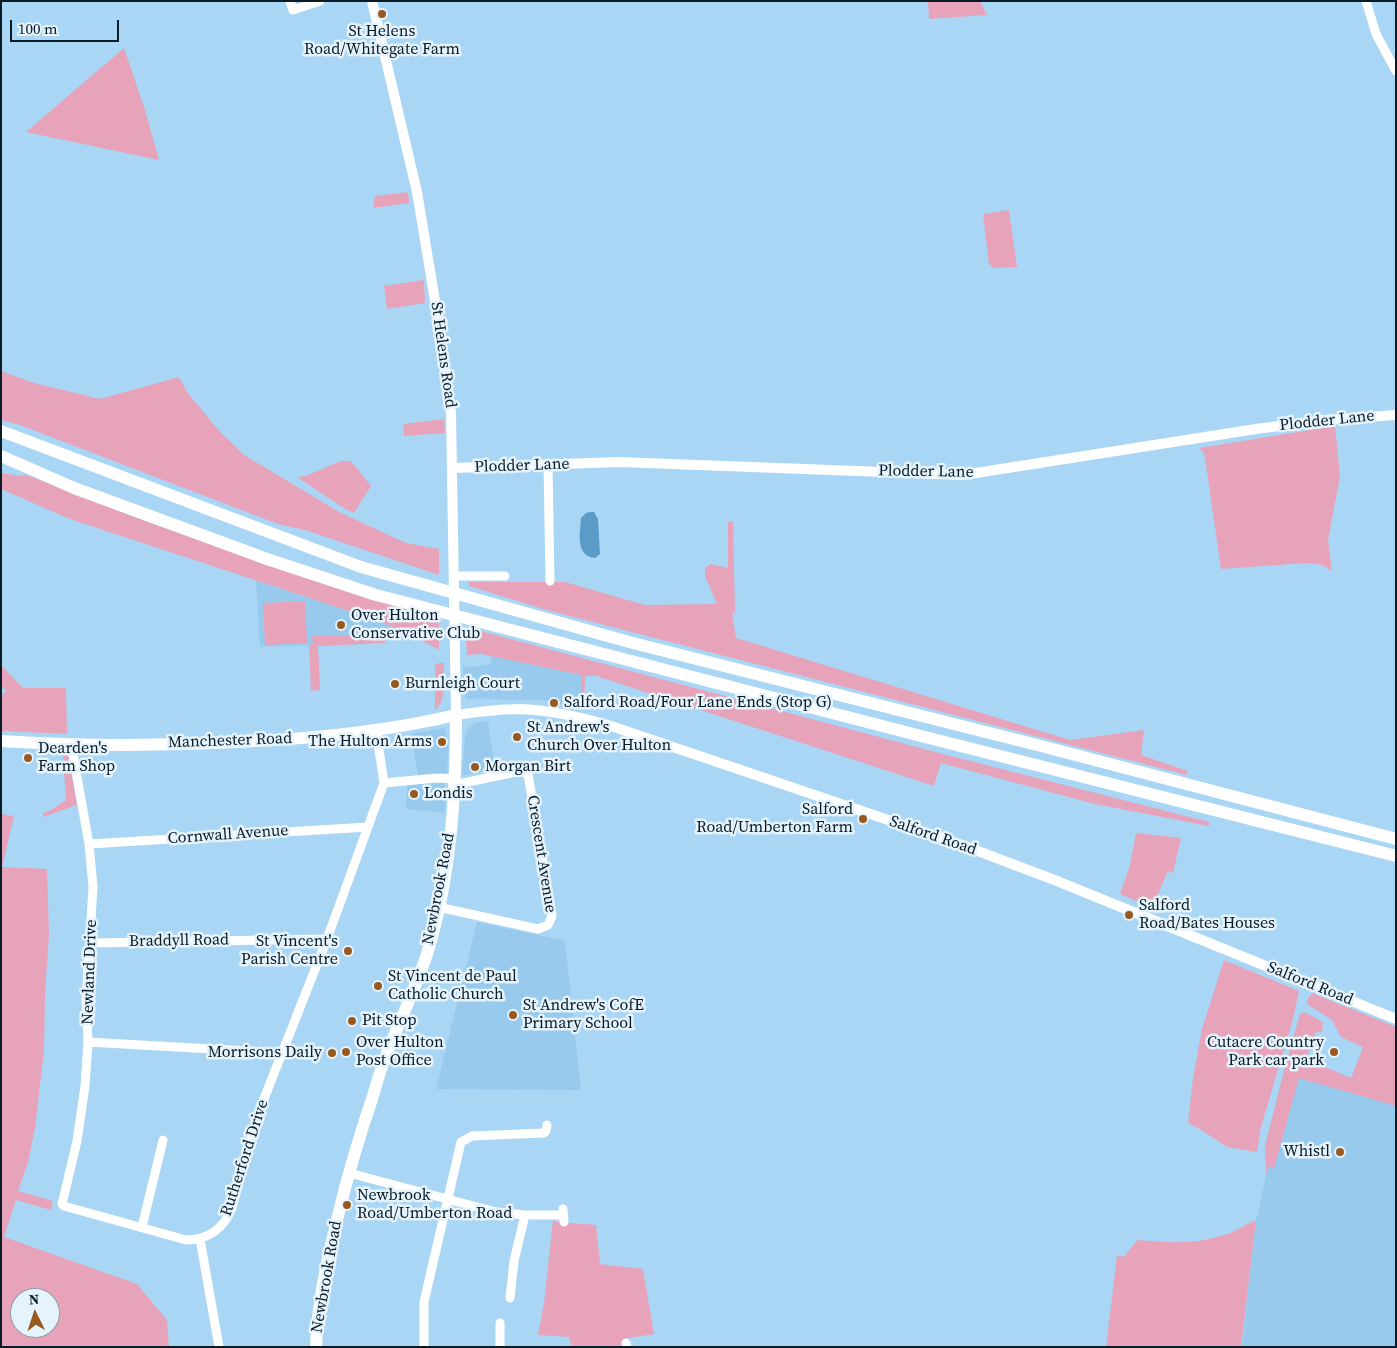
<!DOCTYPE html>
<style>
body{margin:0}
#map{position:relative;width:1397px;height:1348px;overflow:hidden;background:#aad6f5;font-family:"Source Serif 4",serif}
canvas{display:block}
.frame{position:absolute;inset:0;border:2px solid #0a1b26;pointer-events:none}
.north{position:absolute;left:10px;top:1288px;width:50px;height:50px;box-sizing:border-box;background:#e5f3fc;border:1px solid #8d9da6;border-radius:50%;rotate:356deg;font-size:14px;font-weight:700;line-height:20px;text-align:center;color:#0a1b26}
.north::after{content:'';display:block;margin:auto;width:18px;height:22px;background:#97591f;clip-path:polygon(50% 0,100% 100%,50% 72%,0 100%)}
.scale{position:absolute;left:10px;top:20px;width:109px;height:22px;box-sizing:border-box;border:2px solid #0a1b26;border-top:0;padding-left:6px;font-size:15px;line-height:18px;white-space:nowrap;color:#0a1b26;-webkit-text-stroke:4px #e5f3fc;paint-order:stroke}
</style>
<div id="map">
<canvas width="1397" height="1348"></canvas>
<div class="frame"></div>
<div class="north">N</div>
<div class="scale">100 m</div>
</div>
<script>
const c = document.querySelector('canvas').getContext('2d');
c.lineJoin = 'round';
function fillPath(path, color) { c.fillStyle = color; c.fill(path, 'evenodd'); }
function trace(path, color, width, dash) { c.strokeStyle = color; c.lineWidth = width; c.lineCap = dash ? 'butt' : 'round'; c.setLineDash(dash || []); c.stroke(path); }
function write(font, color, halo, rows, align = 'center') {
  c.font = font + ' "Source Serif 4",serif'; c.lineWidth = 5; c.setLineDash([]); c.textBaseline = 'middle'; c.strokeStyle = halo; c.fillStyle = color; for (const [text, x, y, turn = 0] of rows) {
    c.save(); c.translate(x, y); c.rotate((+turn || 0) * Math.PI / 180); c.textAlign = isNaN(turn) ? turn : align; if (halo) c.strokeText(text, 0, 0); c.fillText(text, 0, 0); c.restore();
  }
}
fillPath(new Path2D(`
 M256,581L373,619L408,633L313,636V645L260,647Z
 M491,656L581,675V708L542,700L468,699L465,697L463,668L491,664Z
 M488,721L495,770L462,775L465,737L468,728L475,723Z
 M445,728L448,748L447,773L418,777L411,734Z
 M445,783V813L406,809L407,784Z
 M477,922L565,941L581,1090L436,1089Z
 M1298,1068L1352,1083L1396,1074V1347H1242L1256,1221L1287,1079Z`), '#97caed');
fillPath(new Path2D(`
 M928,1H980L987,15L929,19Z
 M124,48L145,110L159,160L26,132Z
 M408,192L409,203L373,208L375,196Z
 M1009,210L1017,267L994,268L989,264L983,214Z
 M424,280L425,303L387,309L384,286Z
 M1,371L34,383L100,399L179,377L187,392L221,433L244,455L341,513L406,543L439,549V575L305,530L278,524L20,425L1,420Z
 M444,419L445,433L404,436L403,424Z
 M1335,426L1340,476L1328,540L1332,571L1322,565L1306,563L1221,569L1205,458L1204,453L1199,448Z
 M341,461H351L371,486L354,513L345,509L297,477L306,476Z
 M1,473L21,476L27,475L150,523L439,619V650L408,633L373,619L70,519L1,489Z
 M728,522H733L735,613H732L736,638L1070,740L1144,730L1141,755L1188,771L1187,775L550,611L469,586V582H565L645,605L717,604L705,576V568L711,564L728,568Z
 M305,601L307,643L265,645L263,603Z
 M469,628L943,754L1209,822V826L1095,804L941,763L934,786L596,676H585L584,708H581V675L481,654L467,655L466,640H469Z
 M385,634V643L318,646L320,690L311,691L309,645L313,644L312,636Z
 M439,663H444C443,677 447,701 435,710V665Z
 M1,665L23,688H66L67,734L1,731V695L7,691L1,686Z
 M63,755H68L77,805L43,817V813L51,810L66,800Z
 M1,814L14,816L2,867L47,869L49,935L45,993L44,1052L35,1128L28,1162L18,1191L53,1201L51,1210L16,1200L4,1237L137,1284L167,1320L169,1347H1ZM20,1298H50V1328H20Z
 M1136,833L1181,838L1173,873L1168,871L1152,908L1120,894L1130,865Z
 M1224,960L1299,991L1293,1019L1261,1127L1257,1152L1227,1147L1200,1129L1188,1123L1193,1078L1202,1029Z
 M1312,993L1396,1027V1106L1299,1078L1274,1168L1268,1166L1266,1175L1265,1146L1285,1067L1300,1014L1305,1012L1324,1023L1322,1025L1323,1028L1321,1033L1316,1031L1306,1059L1351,1078L1363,1047L1341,1037L1332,1020L1307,1004L1308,998Z
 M553,1220L558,1222L596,1225L600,1264L643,1269L654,1334L623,1339V1345L611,1347H576L571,1345L569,1337L538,1335L544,1303Z
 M1256,1221L1241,1347H1106L1117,1255L1124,1257L1137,1240C1163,1242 1190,1245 1216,1237C1222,1236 1229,1234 1235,1231C1243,1227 1247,1222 1256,1221Z`), '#e7a3b9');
fillPath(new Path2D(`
 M590,512H594L598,519L600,554L595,558C575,556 580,533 581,518L586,513Z`), '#5a9cc7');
trace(new Path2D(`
 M290,1L293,10L320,1
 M1366,1L1376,34L1396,71
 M548,465L550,581
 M454,576H505
 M71,743L89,844L93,887L86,1000L88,1042L85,1086L77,1141L62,1204L64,1206L186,1240C208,1240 224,1228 232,1208L256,1119L327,939L384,783L376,730
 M384,783L437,778L455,779
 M89,844L368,827
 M438,907L538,929L548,925L552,916L528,774L520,771L454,785
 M91,943L327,939
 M88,1042L282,1053
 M349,1173L496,1212L525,1215H563
 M563,1209L564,1222
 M142,1227L163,1140
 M200,1239L219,1347
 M510,1298L514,1261L525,1215
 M500,1323V1347
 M626,1343L627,1347
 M424,1347V1302L461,1142L472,1136L544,1133L546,1131L547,1125`), '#fff', 9);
trace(new Path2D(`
 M372,1L417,192L439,325L451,413L456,715C477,712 498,709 519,709C550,710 581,717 611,726L962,845L1057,881L1396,1019
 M453,468L619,462L963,475L1256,429L1324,420L1396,415`), '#fff', 10);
trace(new Path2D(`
 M1,431L361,567L629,642L1045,747L1396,839
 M1,456L74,488L267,559L376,595L921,736L1396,856
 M1,741C80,746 159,746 237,742C311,739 384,732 456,715C456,794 451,875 428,951C417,986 400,1019 387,1053C381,1067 377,1082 373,1096C359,1137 347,1178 337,1220C327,1262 317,1304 316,1347`), '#fff', 12);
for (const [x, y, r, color] of [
 [382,14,5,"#97591f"],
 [341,625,5,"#97591f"],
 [395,684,5,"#97591f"],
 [554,703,5,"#97591f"],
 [517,737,5,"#97591f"],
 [442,742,5,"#97591f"],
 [28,758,5,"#97591f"],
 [475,767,5,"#97591f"],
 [414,794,5,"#97591f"],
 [863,819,5,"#97591f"],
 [1129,915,5,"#97591f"],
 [348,951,5,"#97591f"],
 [378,986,5,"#97591f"],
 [513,1015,5,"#97591f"],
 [352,1021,5,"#97591f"],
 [346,1052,5,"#97591f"],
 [1334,1052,5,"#97591f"],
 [332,1053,5,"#97591f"],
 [1340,1152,5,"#97591f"],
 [347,1205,5,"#97591f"]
]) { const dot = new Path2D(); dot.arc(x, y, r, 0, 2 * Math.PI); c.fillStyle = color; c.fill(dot); trace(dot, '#e5f3fc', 2); }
write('16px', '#0a1b26', '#e5f3fc', [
 ["St Helens",382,32,"center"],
 ["Road/Whitegate Farm",382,50,"center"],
 ["Over Hulton",351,616],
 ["Conservative Club",351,634],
 ["Burnleigh Court",405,684],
 ["Salford Road/Four Lane Ends (Stop G)",564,703],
 ["St Andrew's",527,728],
 ["Church Over Hulton",527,746],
 ["The Hulton Arms",432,742,"right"],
 ["Dearden's",38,749],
 ["Farm Shop",38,767],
 ["Morgan Birt",485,767],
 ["Londis",424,794],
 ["Salford",853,810,"right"],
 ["Road/Umberton Farm",853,828,"right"],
 ["Salford",1139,906],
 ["Road/Bates Houses",1139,924],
 ["St Vincent's",338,942,"right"],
 ["Parish Centre",338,960,"right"],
 ["St Vincent de Paul",388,977],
 ["Catholic Church",388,995],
 ["St Andrew's CofE",523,1006],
 ["Primary School",523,1024],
 ["Pit Stop",362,1021],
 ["Over Hulton",356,1043],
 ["Post Office",356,1061],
 ["Cutacre Country",1324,1043,"right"],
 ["Park car park",1324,1061,"right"],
 ["Morrisons Daily",322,1053,"right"],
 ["Whistl",1330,1152,"right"],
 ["Newbrook",357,1196],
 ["Road/Umberton Road",357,1214]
], 'left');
write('16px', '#0a1b26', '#e5f3fc', [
 ["St Helens Road",443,355,82],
 ["Plodder Lane",1327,421,-6],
 ["Plodder Lane",522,466,-2],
 ["Plodder Lane",926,472,1],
 ["Manchester Road",230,741,-2],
 ["Cornwall Avenue",228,835,-4],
 ["Salford Road",933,836,19],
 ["Crescent Avenue",541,854,81],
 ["Newbrook Road",439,889,-79],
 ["Braddyll Road",179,941,-1],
 ["Newland Drive",90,972,-88],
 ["Salford Road",1310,984,22],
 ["Rutherford Drive",245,1158,-72],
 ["Newbrook Road",327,1277,-80]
]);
</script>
